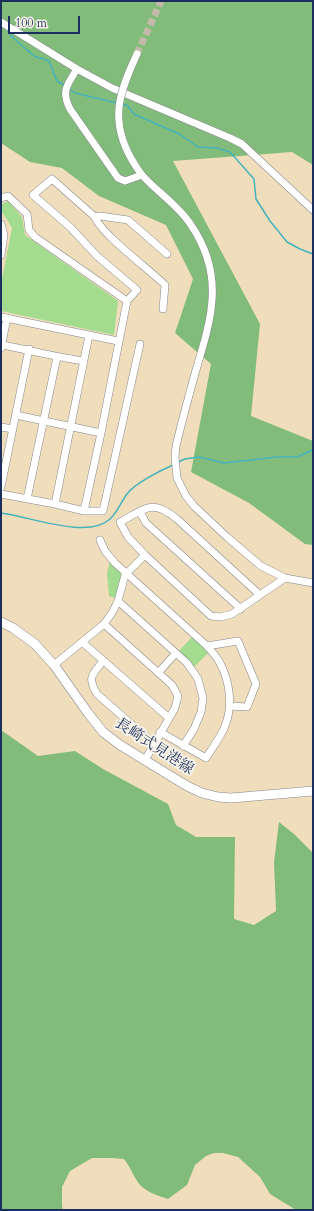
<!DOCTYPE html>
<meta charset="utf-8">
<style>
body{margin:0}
#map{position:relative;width:314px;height:1211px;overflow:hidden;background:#f0ddbc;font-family:Cardo,serif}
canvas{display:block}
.frame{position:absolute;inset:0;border:2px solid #1b2f5e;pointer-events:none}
.scale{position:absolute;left:8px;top:16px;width:72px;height:18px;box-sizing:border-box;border:2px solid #1b2f5e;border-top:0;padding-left:5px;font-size:12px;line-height:14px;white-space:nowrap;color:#1b2f5e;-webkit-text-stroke:3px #f7f3e8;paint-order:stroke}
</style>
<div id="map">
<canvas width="314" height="1211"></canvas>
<div class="frame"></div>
<div class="scale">100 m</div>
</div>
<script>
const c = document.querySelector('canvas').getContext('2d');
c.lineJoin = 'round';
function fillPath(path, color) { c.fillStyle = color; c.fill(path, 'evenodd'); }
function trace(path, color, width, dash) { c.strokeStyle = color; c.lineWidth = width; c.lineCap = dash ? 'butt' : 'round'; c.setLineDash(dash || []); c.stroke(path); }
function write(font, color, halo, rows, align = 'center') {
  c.font = font + ' Cardo,"Noto Serif JP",serif'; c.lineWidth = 4; c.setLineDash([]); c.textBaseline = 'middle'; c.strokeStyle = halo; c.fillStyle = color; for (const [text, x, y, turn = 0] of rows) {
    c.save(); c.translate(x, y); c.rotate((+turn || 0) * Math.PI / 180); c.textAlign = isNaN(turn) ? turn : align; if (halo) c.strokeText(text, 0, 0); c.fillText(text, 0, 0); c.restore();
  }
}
fillPath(new Path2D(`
 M8,201L22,217L25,235L118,301L114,335L1,311V284L12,228L1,210V204Z
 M110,561L123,574L115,598L109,596L107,573Z
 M193,636L209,652L194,667L178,652Z`), '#a3dc8f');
fillPath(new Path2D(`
 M1,1H313V165L292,152L173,161L260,324L251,416L313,441V545L305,544L249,503L191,472L211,364L175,333L193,279L166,225L99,196L62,168L30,162L1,143Z
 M1,730L38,756L75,751L103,769L168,804L176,825L196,837H235L234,919L254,925L276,911L274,862L279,822L294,834L313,853V1210H296L270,1194L260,1177L238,1157L223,1153H214L206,1156L195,1165L187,1185L168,1199C159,1196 149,1193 141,1186C136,1182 130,1166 124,1159L112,1158H92L70,1171L62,1187V1206L63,1210H1Z`), '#82bc7a');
trace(new Path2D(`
 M7,29L10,35L34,56L49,61L57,81L64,85
 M69,89L75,93L117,103
 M122,104L128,106L134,114L179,134L198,147L217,148L230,152L254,179L256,199L270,221L287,242L300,249L313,254
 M178,462L185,459L199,457L224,463L277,457H297L313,450
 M1,513C28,516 88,540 110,519C117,513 121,502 127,494C134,484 161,470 173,465`), '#44b3bc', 1.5);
trace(new Path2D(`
 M137,54L161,1`), '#c5baa9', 7, [7, 3.5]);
const minor = new Path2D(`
 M1,22L77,69L112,88L230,138L242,144L313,210
 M77,69C67,85 61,91 70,109L118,178L125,181L142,175
 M132,160C135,165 138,170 142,175C158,193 178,205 191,225C225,275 212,317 196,370C189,395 182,421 176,446L175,457L177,478L186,496L194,506L227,537L261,566L285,578L313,583
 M1,198L8,196L27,214L29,230L35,237L127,301L101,433L84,511
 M95,217L100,216L128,220L167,254
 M1,224L4,235L1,255
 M127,301L137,290L97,256L70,227L33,195L52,179L95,217C100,233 150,270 165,285L163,309
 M1,317L118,341
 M2,345C29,350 56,357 84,361
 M1,348L7,318
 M16,415L101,433
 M1,427L13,429
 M1,487L29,349
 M1,494L55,504L84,511H103L140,344
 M27,499L57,357
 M55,504L89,335
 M140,512L146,523L241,609
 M100,540L105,551L115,563L207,646C211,651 217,657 220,663C230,682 233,706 225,726C221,737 212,748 206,758L160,732
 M145,555L128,537L120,522C145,509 152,498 177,519L260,595
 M118,601L187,663L198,679L203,698L201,712L194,729L183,746
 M104,624L172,685L178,696L175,708L145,760
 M82,642L169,718
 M207,646L238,641L256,684L247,707L230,706
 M103,661C92,675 87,677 97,694L154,744
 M54,665L104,624L112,613L118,601L125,575L145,555L211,616L221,617L232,614L285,578
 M158,673L176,653`);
const major = new Path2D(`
 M1,622L13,628L35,644L54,665L88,713L103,732L120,745L187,786L202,793L218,797L231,798L313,791`);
trace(minor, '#86868d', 8);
trace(major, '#86868d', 10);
trace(minor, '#fff', 7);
trace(major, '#fff', 9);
const minorBridge = new Path2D(`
 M132,160C109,120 119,93 137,54`);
trace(minorBridge, '#86868d', 8, []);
trace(minorBridge, '#fff', 7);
write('15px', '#1b2f5e', '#f7f3e8', [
 ["長崎式見港線",154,747,33]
]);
</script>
